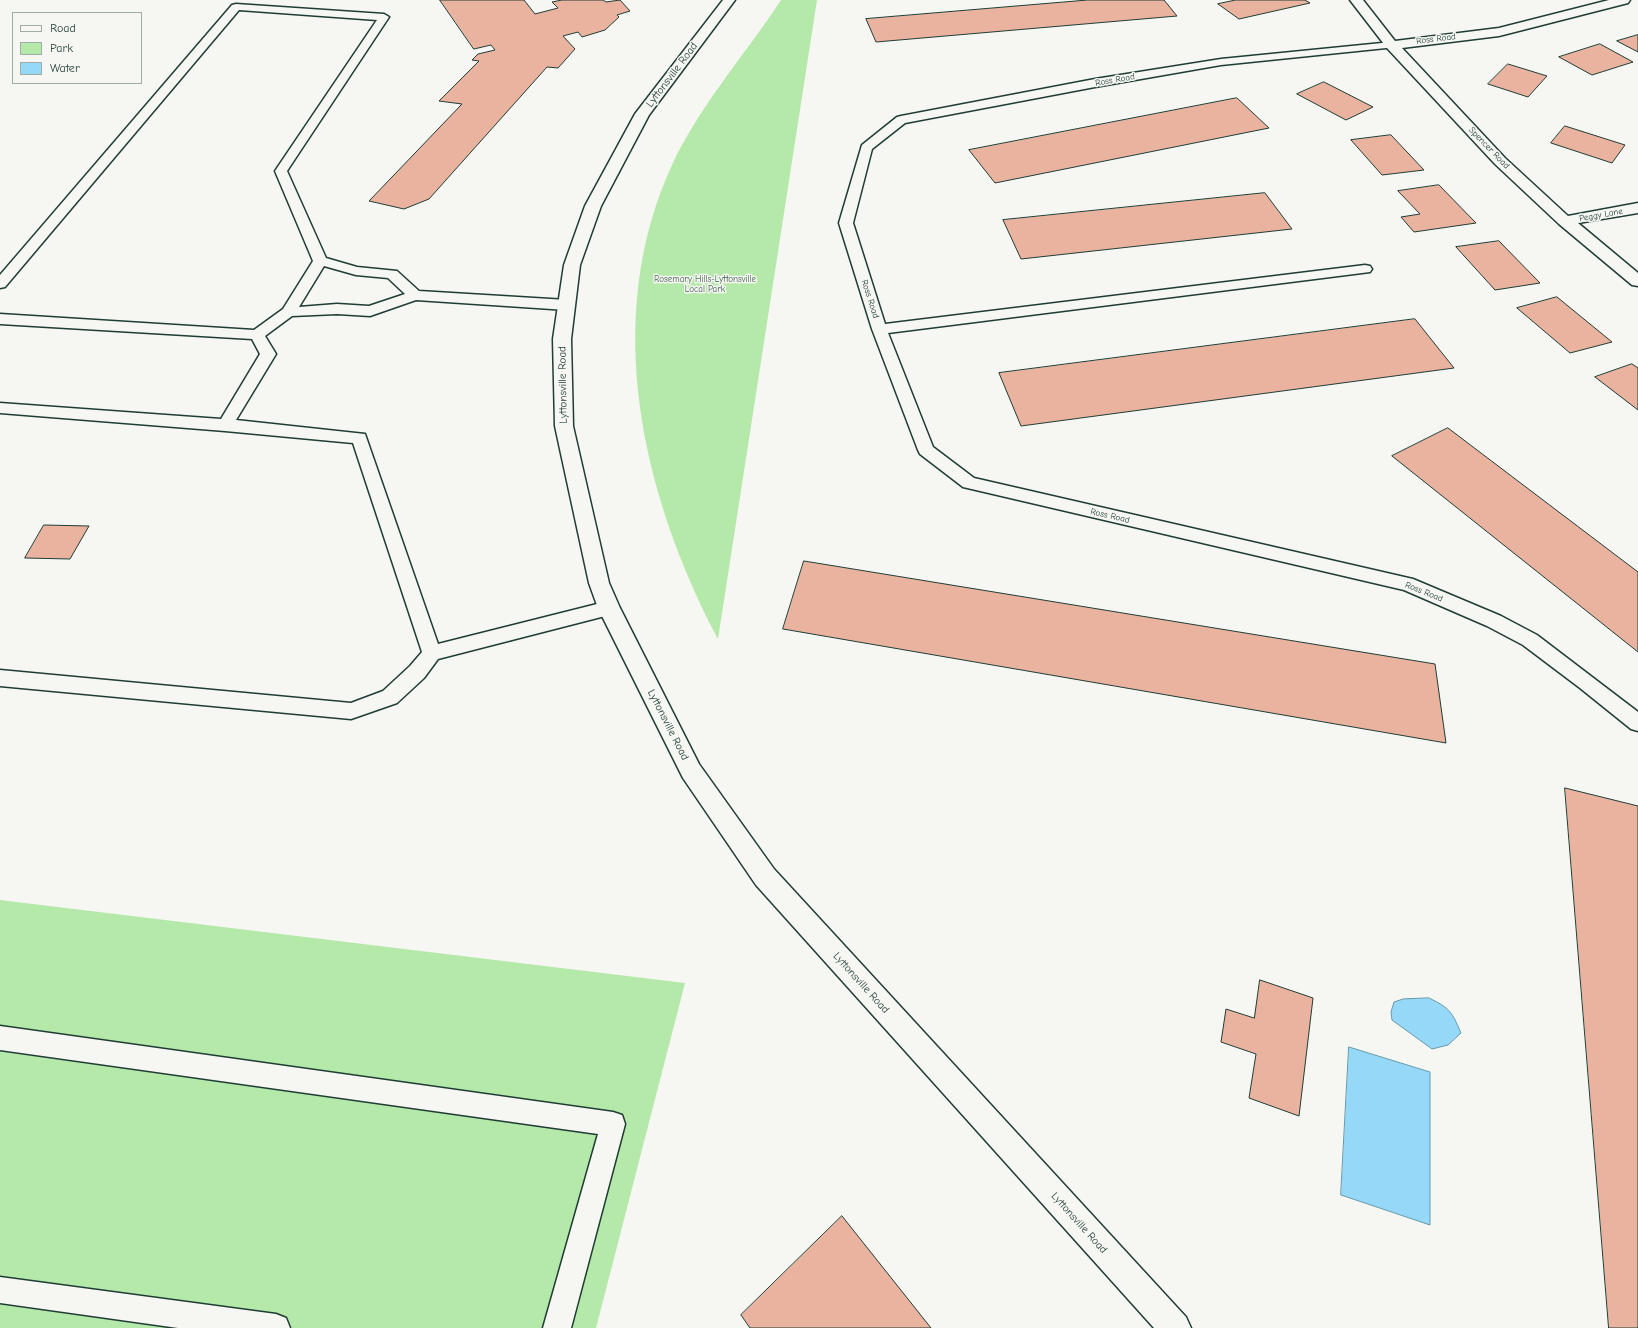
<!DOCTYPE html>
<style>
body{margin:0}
#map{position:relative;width:1638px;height:1328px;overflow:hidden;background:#f6f6f2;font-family:"Comic Neue",sans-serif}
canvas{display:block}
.legend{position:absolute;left:12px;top:12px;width:130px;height:72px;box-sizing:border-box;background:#f6f6f2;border:1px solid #a0aca6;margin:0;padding:5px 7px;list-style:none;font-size:12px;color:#1f3d34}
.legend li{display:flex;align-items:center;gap:8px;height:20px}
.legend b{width:20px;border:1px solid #a0aca6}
</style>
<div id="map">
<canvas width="1638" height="1328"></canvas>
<ul class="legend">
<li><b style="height:5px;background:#f6f6f2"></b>Road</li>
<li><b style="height:11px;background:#b5e9aa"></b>Park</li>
<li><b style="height:11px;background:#96d8f8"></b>Water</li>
</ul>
</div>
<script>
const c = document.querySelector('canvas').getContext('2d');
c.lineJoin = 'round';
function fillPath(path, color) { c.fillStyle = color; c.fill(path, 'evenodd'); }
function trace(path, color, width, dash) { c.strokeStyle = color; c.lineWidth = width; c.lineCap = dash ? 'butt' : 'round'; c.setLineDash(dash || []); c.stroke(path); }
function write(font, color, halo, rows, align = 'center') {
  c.font = font + ' "Comic Neue",sans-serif'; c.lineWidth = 3; c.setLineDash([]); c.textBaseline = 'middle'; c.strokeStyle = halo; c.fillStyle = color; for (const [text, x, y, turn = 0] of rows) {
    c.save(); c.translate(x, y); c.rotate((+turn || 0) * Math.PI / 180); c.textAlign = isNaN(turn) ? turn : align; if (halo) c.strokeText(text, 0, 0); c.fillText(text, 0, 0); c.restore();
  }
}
fillPath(new Path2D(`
 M781,0H817L718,639C642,495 601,319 672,165C700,105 745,55 781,0Z
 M0,900L685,983L596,1328H0Z`), '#b5e9aa');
const water = new Path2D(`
 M1429,998C1450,1008 1452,1012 1461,1033L1448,1045L1432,1049L1392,1020L1391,1012L1394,1002L1403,999Z
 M1349,1047L1430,1072V1225L1341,1195Z`);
fillPath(water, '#96d8f8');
trace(water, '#669aaa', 1);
const building = new Path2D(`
 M440,0H524L535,14L558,8L552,2L562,0H603L606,2L620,0L630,11L617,15L619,17L605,30L582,37L578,32L563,36L575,49L558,68L547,67L429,199L404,209L369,201L462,104L439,101L479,61L472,60L478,54L495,50L491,45L474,49Z
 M1088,0H1164L1177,16L876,42L866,19Z
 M1236,0H1305L1310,3L1239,19L1218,4Z
 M1638,35V52L1617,41Z
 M1600,44L1633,62L1592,75L1559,57Z
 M1508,64L1547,76L1528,97L1488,84Z
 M1324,82L1373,107L1346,120L1297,94Z
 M1237,98L1269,128L995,183L969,150Z
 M1565,126L1625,145L1612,163L1551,143Z
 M1391,135L1424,170L1382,175L1351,140Z
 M1439,185L1476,223L1414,232L1401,217L1420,214L1398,191Z
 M1265,193L1292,229L1021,259L1003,220Z
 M1499,241L1540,283L1495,290L1456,247Z
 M1557,297L1612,342L1570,353L1517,308Z
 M1415,319L1454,368L1021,426L999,373Z
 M1632,364L1638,368V410L1595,377Z
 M1448,428L1638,572V652L1392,456Z
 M44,525L89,526L70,559L25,558Z
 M804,561L1435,664L1446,743L783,629Z
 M1565,788L1638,806V1328H1609Z
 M1260,980L1313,998L1299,1116L1249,1098L1256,1054L1221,1042L1226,1009L1254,1018Z
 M842,1216L931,1328H750L741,1315Z`);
fillPath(building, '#eab39f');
trace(building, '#1f3d34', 1);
const lane = new Path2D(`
 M236,4L384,14L389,17L287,171L326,258L357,267L397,271L419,291L567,300L572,302L574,305L572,308L567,310L416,300L370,316L337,314L292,316L265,336L276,354L236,420L365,434L438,644L609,601L615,603L618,608L615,613L609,615L438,659L424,678L397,703L351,719L0,686V670L351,703L383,691L410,666L422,652L353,443L225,431L0,413V403L221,419L260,354L252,339L0,324V314L254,330L283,309L313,261L275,171L377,20L239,10L5,287L0,288V275L232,5ZM324,266L356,275L388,278L405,294L369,306L337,304L299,307Z
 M1392,42L1398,45L1396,47L1221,65L1095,87L905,123L872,149L853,223L885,324L1365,265L1370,266L1372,269L1370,272L888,333L933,447L974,478L1413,579L1501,616L1537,635L1638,712V731L1631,729L1580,688L1523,645L1487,626L1404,590L963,487L920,454L918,450L872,329L839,223L862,145L897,117L901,116L1095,79L1221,59Z
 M0,1026L613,1112L622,1115L625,1124L571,1328H543L598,1134L0,1050Z
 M0,1277L276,1314L286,1318L290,1328H178L0,1303Z`);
const street = new Path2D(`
 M1350,0H1363L1395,41L1499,28L1609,0H1630L1628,3L1499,36L1402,48L1505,158L1568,216L1638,203V213L1578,223L1638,273V286L1632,285L1559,224L1495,164L1387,48Z`);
const secondary = new Path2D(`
 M723,0H735L649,115L601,206L580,265L571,339L573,426L609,583L620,608L699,764L774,869L1186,1317L1191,1328H1154L756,885L683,778L598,608L589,583L555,426L553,339L564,265L585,206L635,114Z`);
trace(lane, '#1f3d34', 3);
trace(street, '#1f3d34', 3);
trace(secondary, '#1f3d34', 3);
fillPath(lane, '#f6f6f2');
fillPath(street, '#f6f6f2');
fillPath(secondary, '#f6f6f2');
write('9px', '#1f3d34', '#f6f6f2', [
 ["Ross Road",1436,39,-7],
 ["Ross Road",1115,80,-10],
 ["Spencer Road",1489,148,46],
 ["Peggy Lane",1601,215,-10],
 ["Ross Road",870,299,72],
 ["Ross Road",1110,516,13],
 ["Ross Road",1424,592,22]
]);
write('9px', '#3d5f4c', '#f6f6f2', [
 ["Rosemary Hills-Lyttonsville",705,279],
 ["Local Park",705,289]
]);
write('11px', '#1f3d34', '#f6f6f2', [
 ["Lyttonsville Road",672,75,-53],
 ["Lyttonsville Road",563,385,-91],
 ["Lyttonsville Road",668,725,63],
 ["Lyttonsville Road",861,983,48],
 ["Lyttonsville Road",1079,1223,48]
]);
</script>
